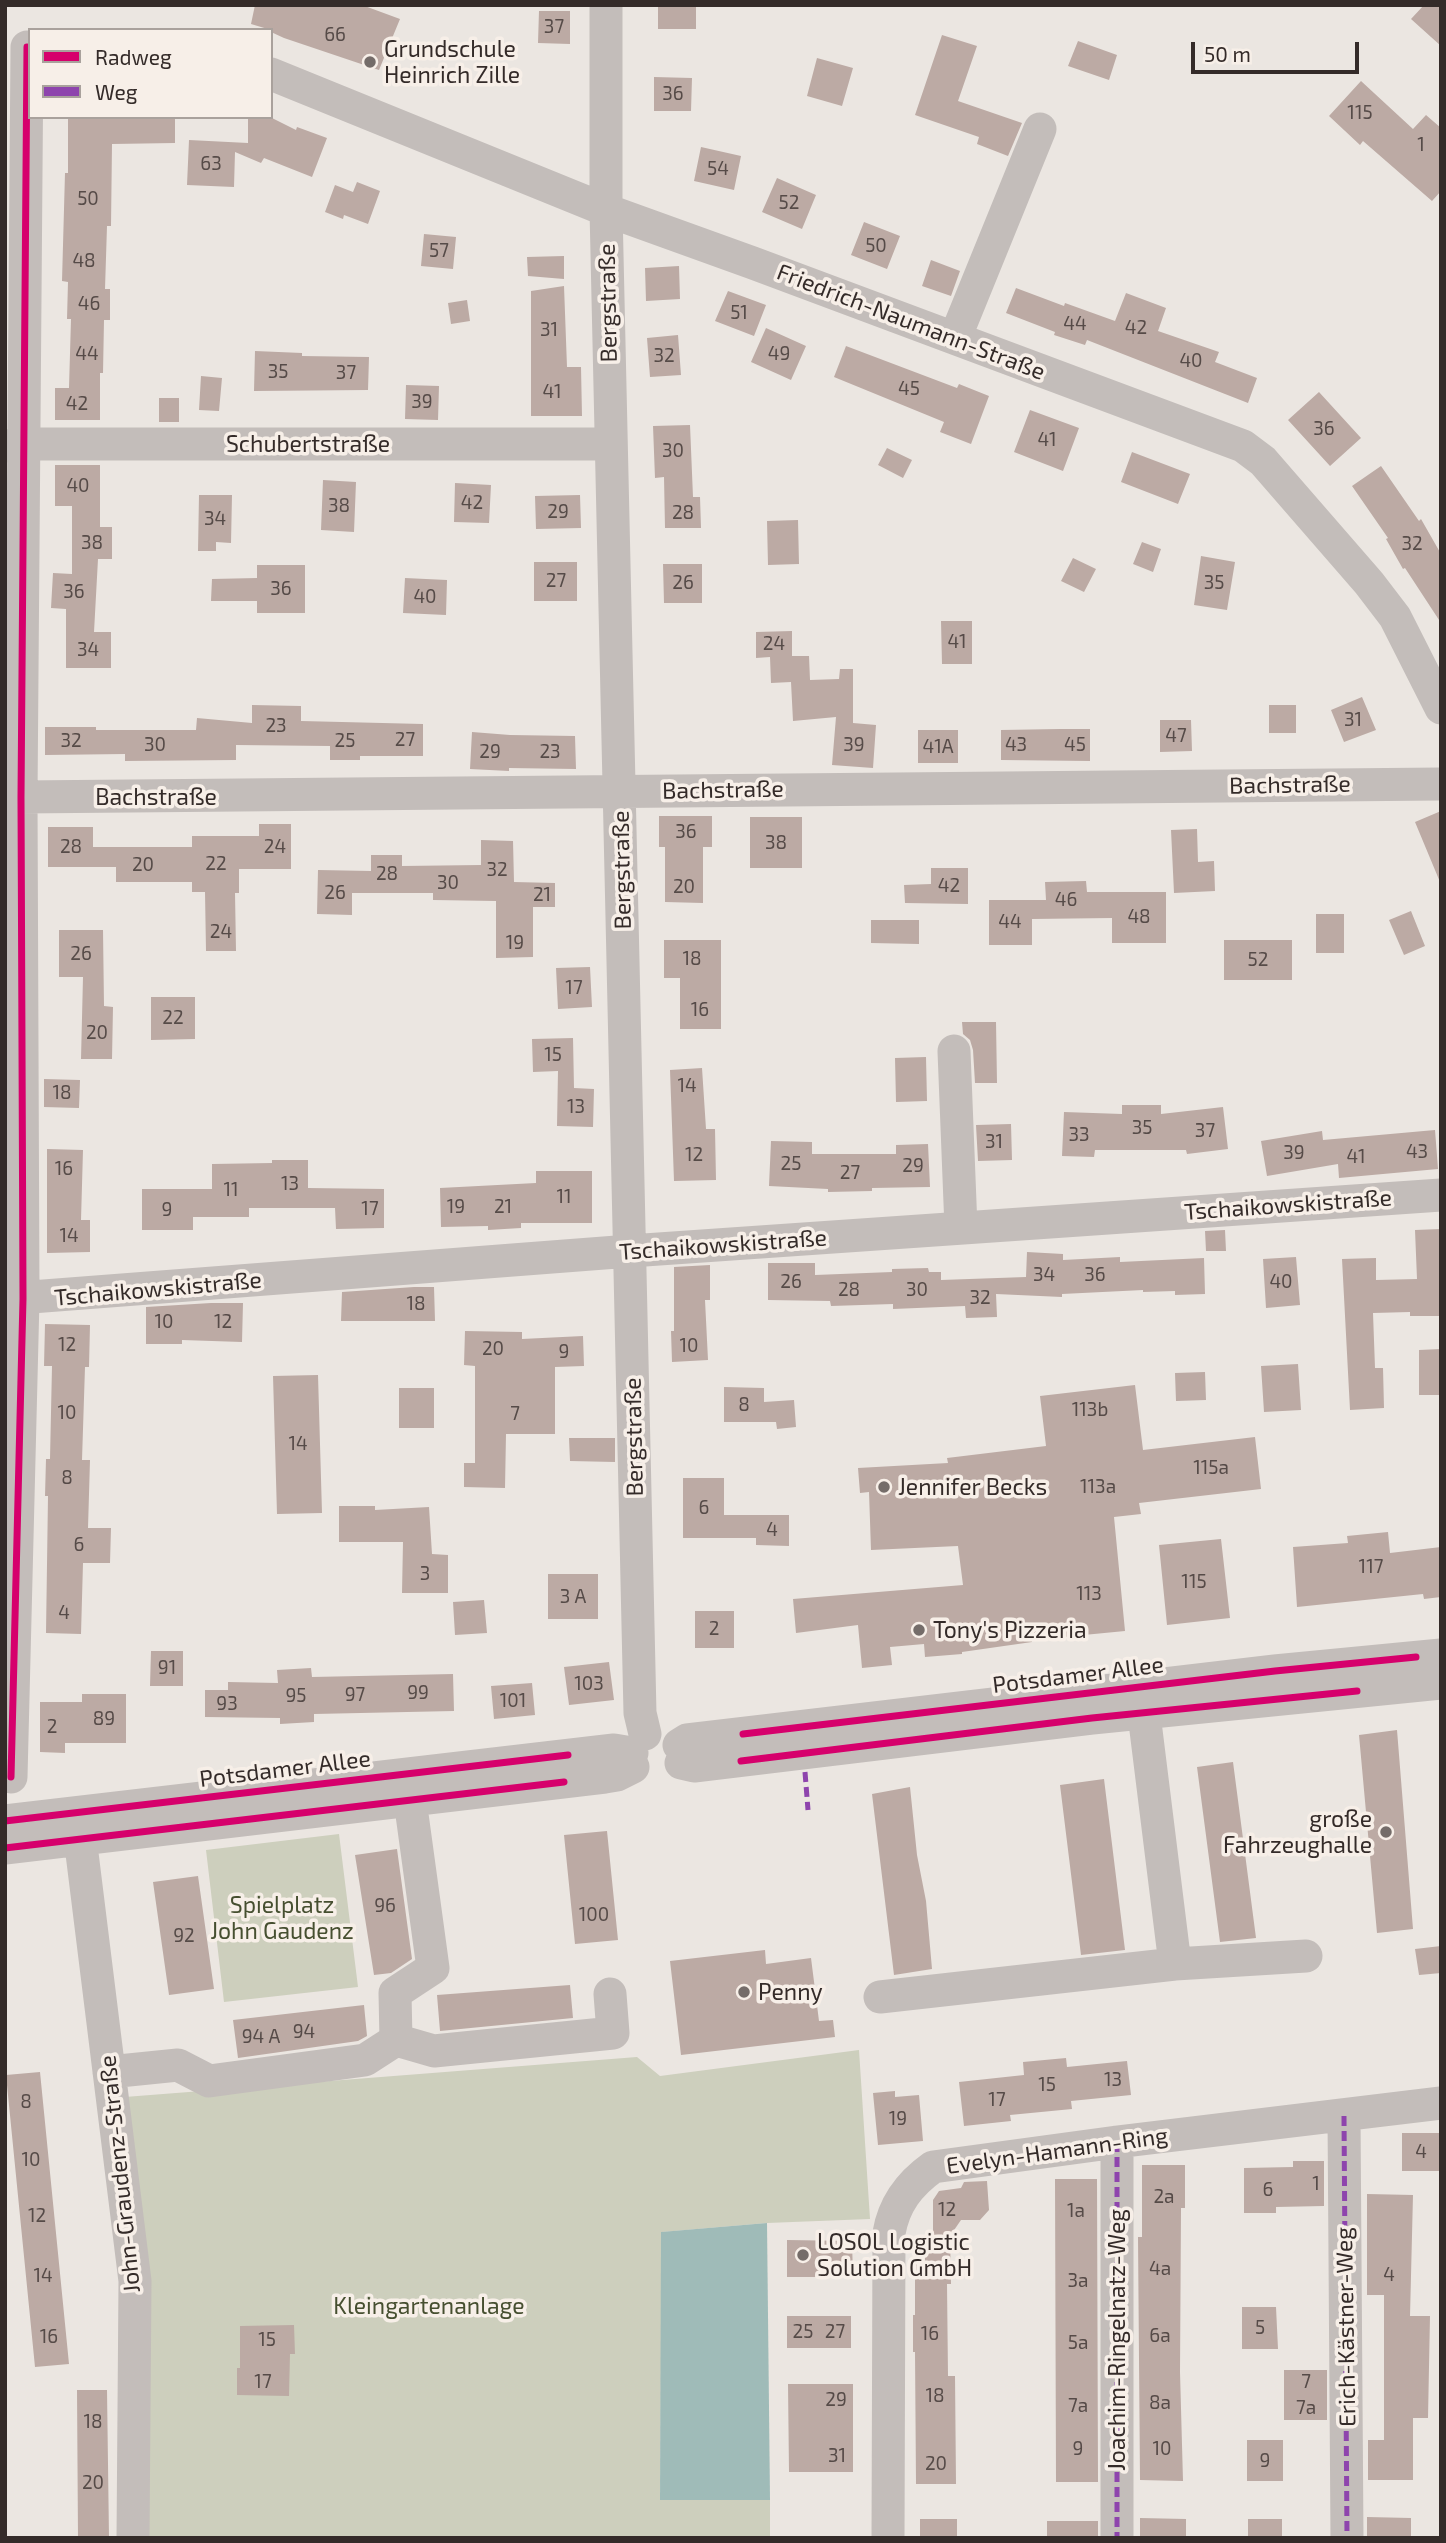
<!DOCTYPE html>
<meta charset="utf-8">
<style>
body{margin:0}
#map{position:relative;width:1446px;height:2543px;overflow:hidden;background:#ebe6e1;font-family:"Exo 2",sans-serif}
canvas{display:block}
.frame{position:absolute;inset:0;border:7px solid #342b29;pointer-events:none}
.legend{position:absolute;left:28px;top:28px;width:245px;height:91px;box-sizing:border-box;background:#f7efe8;border:2px solid #a9a19c;margin:0;padding:9px 12px;list-style:none;font-size:21px;color:#342b29}
.legend li{display:flex;align-items:center;gap:14px;height:35px}
.legend b{width:35px;border:2px solid #a9a19c}
.scale{position:absolute;left:1191px;top:42px;width:168px;height:32px;box-sizing:border-box;border:4px solid #342b29;border-top:0;padding-left:9px;font-size:21px;line-height:24px;white-space:nowrap;color:#342b29;-webkit-text-stroke:5px #f7efe8;paint-order:stroke}
</style>
<div id="map">
<canvas width="1446" height="2543"></canvas>
<div class="frame"></div>
<ul class="legend">
<li><b style="height:9px;background:#d6006c"></b>Radweg</li>
<li><b style="height:9px;background:#8e44ad"></b>Weg</li>
</ul>
<div class="scale">50 m</div>
</div>
<script>
const c = document.querySelector('canvas').getContext('2d');
c.lineJoin = 'round';
function fillPath(path, color) { c.fillStyle = color; c.fill(path, 'evenodd'); }
function trace(path, color, width, dash) { c.strokeStyle = color; c.lineWidth = width; c.lineCap = dash ? 'butt' : 'round'; c.setLineDash(dash || []); c.stroke(path); }
function write(font, color, halo, rows, align = 'center') {
  c.font = font + ' "Exo 2",sans-serif'; c.lineWidth = 7; c.setLineDash([]); c.textBaseline = 'middle'; c.strokeStyle = halo; c.fillStyle = color; for (const [text, x, y, turn = 0] of rows) {
    c.save(); c.translate(x, y); c.rotate((+turn || 0) * Math.PI / 180); c.textAlign = isNaN(turn) ? turn : align; if (halo) c.strokeText(text, 0, 0); c.fillText(text, 0, 0); c.restore();
  }
}
fillPath(new Path2D(`
 M339,1834L358,1987L224,2002L206,1850Z
 M859,2050L870,2219L767,2223L662,2232L660,2499L770,2500V2538H133L112,2098L637,2057L660,2076Z`), '#cdcfbd');
fillPath(new Path2D(`
 M767,2223L770,2500H660L661,2232Z`), '#9fbbb8');
fillPath(new Path2D(`
 M255,5H362L400,19L379,70L284,38L271,32V30L251,24Z
 M658,5H696V29H658Z
 M1424,5H1441V46L1411,19Z
 M539,11H570V44L538,43Z
 M942,35L977,46L958,101L1022,123L1008,156L977,144L979,137L915,115Z
 M1078,41L1117,55L1109,80L1068,66Z
 M817,58L853,68L842,106L807,96Z
 M654,77L692,78L691,111H654Z
 M1361,81L1413,129L1426,115L1441,128V191L1432,201L1363,141L1360,145L1329,116Z
 M68,117H175V143L112,144L111,226H107L105,289H110V320H104L103,373H100V420H55V388H69L71,319H67L68,282L62,281L65,173H68Z
 M248,117H270L296,130L297,127L327,138L312,177L264,158L261,163L235,152L234,187L187,185L189,140L248,143Z
 M701,147L741,156L734,190L694,181Z
 M777,178L816,195L802,229L762,212Z
 M357,182L380,191L368,224L344,215L343,219L325,212L335,185L353,192Z
 M864,222L900,236L887,269L851,255Z
 M424,234L456,237L453,269L421,266Z
 M564,256V279L528,276L527,257Z
 M931,260L960,271L951,296L922,286Z
 M679,266L680,299L646,301L645,268Z
 M564,286L567,367H581L582,416H531V291Z
 M1016,288L1064,306L1065,303L1115,321L1126,293L1166,308L1158,331L1219,352L1215,362L1257,378L1248,403L1087,340L1085,345L1054,335L1055,332L1006,313Z
 M728,291L766,305L754,336L715,321Z
 M467,300L470,321L451,324L448,303Z
 M766,328L806,346L791,380L751,362Z
 M678,335L681,375L650,377L647,338Z
 M846,346L957,388L959,384L989,396L971,444L940,432L944,422L834,377Z
 M255,351L302,353V356L369,357L368,390L254,391Z
 M201,376L222,378L219,411L199,410Z
 M406,385L439,386L438,420L405,419Z
 M1319,392L1361,438L1330,466L1288,420Z
 M159,398H179V422H159Z
 M1030,410L1079,428L1063,471L1014,452Z
 M690,425L693,497H700L701,528H665L664,477L655,478L653,426Z
 M887,448L912,460L903,478L878,465Z
 M1132,452L1190,474L1178,504L1121,482Z
 M55,465H100V527H112V559H98L94,632H111V668H66V609L51,608L53,573L72,574V506H55Z
 M1381,466L1419,521L1421,519L1441,554V623L1405,568L1403,569L1386,539L1388,538L1352,486Z
 M323,480L356,482L354,532L321,530Z
 M455,483L491,485L489,523L454,522Z
 M199,495H232L231,543L216,542V551H198Z
 M580,495L581,528L536,529L535,496Z
 M798,520L799,564L768,565L767,521Z
 M1142,542L1161,549L1153,572L1133,564Z
 M1201,556L1235,562L1227,610L1194,605Z
 M1073,558L1096,569L1084,592L1061,581Z
 M534,562H577V601H534Z
 M663,564H702V603H664Z
 M257,565H305V613H257V601H211L212,579L257,578Z
 M405,578L447,580L446,615L403,613Z
 M941,621H972V664H942Z
 M792,631V656H809L810,680L839,679L840,669H853V723L876,725L873,768L832,765L836,717L793,721L791,682L771,683L770,657L756,658V632Z
 M1362,697L1376,730L1344,742L1331,710Z
 M252,705L301,706V721L423,724V756H360V760H330V746L236,745V760L125,761V754L45,755V727H96V730H196L197,718L252,723Z
 M1269,705H1296V733H1269Z
 M1160,720H1191L1192,751L1160,752Z
 M1060,729H1090V761L1001,760V730Z
 M918,730H958V763H918Z
 M472,732L510,735L575,736L576,769L509,768V771L470,769Z
 M1441,811V882H1440L1415,822Z
 M659,816H712V847H703V903L665,902V847H659Z
 M750,817H802V868H750Z
 M259,824H291V869H239V893H235L236,951H206L205,892H192V882H116V867H48V827H93V847H192V836H259Z
 M1197,829L1198,862L1214,861L1215,891L1174,893L1171,830Z
 M481,840L513,841L514,882L555,883V907H533V957L496,958V901L433,900V893H352V915L317,914L318,870L371,871V855H402V866L481,865Z
 M931,868H968V904L905,903L904,885L931,884Z
 M1086,881L1087,892H1166V943H1112V918L1032,919V945H989V900H1046L1045,882Z
 M1411,911L1425,946L1404,955L1389,920Z
 M1316,914H1344V953H1316Z
 M871,920H919V944L871,943Z
 M59,930H103L104,1006L113,1007L112,1059H81L83,977H59Z
 M664,940H721V1029H680V978H664Z
 M1224,940H1292V980H1224Z
 M590,967L592,1007L558,1009L556,968Z
 M151,997H195V1039L151,1040Z
 M962,1022H996L997,1083H975L973,1050L970,1040L963,1034Z
 M573,1038L574,1088L594,1089L593,1127L557,1126L558,1071L533,1072L532,1039Z
 M926,1057L927,1101L896,1102L895,1058Z
 M702,1068L706,1129H715L716,1180L674,1181L670,1070Z
 M44,1079L80,1080L79,1108L44,1107Z
 M1122,1105H1161V1114L1223,1107L1228,1149L1187,1154L1186,1150H1095L1094,1157L1062,1156L1064,1112L1122,1114Z
 M1011,1124L1012,1160L978,1161L976,1125Z
 M1435,1130L1438,1169L1339,1178L1338,1164L1267,1176L1261,1141L1322,1131L1323,1140Z
 M771,1141L812,1142V1154H896V1145L928,1144L930,1187L872,1188V1191L828,1192V1189L769,1186Z
 M47,1149L83,1150L81,1220H90V1252L47,1253Z
 M272,1160H308V1188L384,1189V1228L336,1229L335,1208H249V1217H193V1230H142V1189H212V1164L272,1163Z
 M536,1171H592V1223H521V1228L488,1230V1226L441,1227L440,1188L536,1183Z
 M1441,1229V1316H1410V1312L1373,1313L1375,1368H1383L1384,1408L1350,1410L1342,1259L1376,1258V1280L1417,1279L1415,1230Z
 M1225,1230L1226,1251H1206L1205,1231Z
 M1027,1252L1063,1254V1260L1120,1257V1262L1204,1258L1205,1294L1175,1295V1291L1143,1292V1290L1062,1294V1297L996,1294L997,1317L966,1318L965,1306L893,1309V1304L831,1306L830,1301L768,1300V1263H815V1275L892,1272V1269L928,1268L929,1272H941V1280L1026,1277Z
 M1296,1257L1300,1305L1266,1308L1263,1259Z
 M710,1265V1300H705L708,1360L672,1362L671,1331H674V1267Z
 M414,1287H434L435,1321H341L342,1292Z
 M211,1303H243L242,1342L182,1340V1344H146V1307Z
 M45,1324L90,1325L89,1367H85L82,1460H90L88,1528H111L110,1563H83L81,1634L46,1633L48,1496H45L46,1459H50L52,1366H44Z
 M465,1331L522,1332V1339L583,1336L584,1366L555,1367V1434H506L505,1488L464,1487V1463H475V1366L464,1365Z
 M1441,1349V1395H1419V1350Z
 M1298,1364L1301,1410L1264,1412L1261,1366Z
 M1205,1372L1206,1400L1176,1401L1175,1373Z
 M318,1375L322,1513L277,1514L273,1376Z
 M1135,1385L1143,1450L1255,1437L1261,1489L1139,1503L1141,1514L1114,1517L1125,1631L1032,1640V1642L962,1652V1654L925,1657L924,1644L890,1647L892,1665L862,1668L858,1625L796,1633L793,1599L963,1585L958,1546L871,1550L869,1492L860,1493L858,1468L948,1463L947,1458L1046,1446L1040,1396Z
 M724,1387L764,1388V1402L794,1400L796,1427L777,1429L776,1422H724Z
 M399,1388H434V1428H399Z
 M569,1438H615V1462L570,1461Z
 M683,1478H724V1515H789V1546L756,1545V1538H683Z
 M339,1506H375V1510L429,1507L432,1554L448,1555V1593H402L403,1542H339Z
 M1388,1532L1390,1553L1441,1547V1597L1424,1599L1423,1594L1297,1607L1293,1547L1348,1543L1347,1536Z
 M1221,1539L1230,1618L1167,1625L1159,1545Z
 M548,1574H598V1619H548Z
 M484,1600L487,1633L455,1635L453,1602Z
 M695,1611H734V1648H695Z
 M151,1651H183V1686H150Z
 M609,1662L614,1700L569,1705L564,1667Z
 M311,1668L312,1677L453,1674L454,1711L314,1714V1722L280,1724V1718L205,1717V1690H228V1682L278,1683L277,1670Z
 M532,1683L535,1715L494,1719L491,1686Z
 M82,1694H126V1743H65V1753L40,1752V1702H82Z
 M1397,1730L1413,1929L1377,1933L1359,1735Z
 M1233,1762L1256,1938L1220,1942L1197,1767Z
 M1104,1779L1125,1950L1081,1955L1060,1785Z
 M910,1787L917,1855L926,1901L932,1969L894,1975L872,1794Z
 M607,1831L618,1940L575,1944L564,1835Z
 M397,1849L412,1959L391,1973L374,1975L355,1855Z
 M198,1876L214,1989L169,1995L153,1882Z
 M1441,1946V1973L1419,1975L1415,1949Z
 M765,1950L766,1964L811,1958L819,2021L833,2020L835,2037L681,2055L670,1961Z
 M570,1985L573,2018L440,2031L437,1995Z
 M364,2005L367,2036L358,2041L238,2058L233,2020Z
 M1066,2058L1067,2067L1127,2061L1131,2095L1071,2101L1072,2109L1010,2115L1011,2121L964,2126L959,2082L1024,2075L1023,2062Z
 M40,2072L69,2364L35,2367L6,2075Z
 M895,2091V2097L919,2095L923,2141L878,2145L873,2093Z
 M1402,2133H1441V2171H1402Z
 M1293,2161H1324V2206L1276,2207V2213H1244V2168L1293,2167Z
 M1142,2165H1185V2208H1181L1180,2372L1183,2481L1140,2480L1138,2237H1142Z
 M1055,2179H1097L1098,2482H1056Z
 M987,2181L989,2210L980,2220H961L950,2236L951,2284H947L948,2376H955L956,2484H916L915,2352H913V2315H915V2248H933V2200L939,2191L961,2188L964,2182Z
 M1367,2194L1413,2195L1410,2316H1430L1428,2418H1413V2480H1368V2440H1384V2295H1367Z
 M787,2240L852,2241L853,2277H787Z
 M1242,2307H1276L1278,2349H1242Z
 M787,2316H851V2348H787Z
 M294,2325L295,2354H290L289,2396L237,2395V2368H240V2326Z
 M1284,2370H1327V2420H1284Z
 M788,2384H853V2472H789Z
 M77,2390H107L109,2538H78Z
 M1247,2440H1283V2481H1247Z
 M1367,2517L1411,2518V2538H1367Z
 M1140,2518L1186,2519V2538H1140Z
 M920,2519H957V2538H920Z
 M1248,2519H1282V2538H1248Z
 M1047,2521H1098V2538H1047Z`), '#bcaaa4');
trace(new Path2D(`
 M606,5V210L640,1713L645,1734
 M271,74L606,210L753,263L1243,446L1263,461L1369,583L1395,617L1441,708
 M955,338L1040,129
 M5,446L25,444H611
 M5,799L21,797L1441,784
 M954,1051L961,1228
 M5,1299L630,1251L1441,1195
 M679,1745L687,1740L1275,1671L1441,1655
 M681,1763L694,1766L1092,1718L1441,1683
 M11,1777L23,1299L21,797L27,47
 M77,1813L135,2281L133,2538
 M5,1821L614,1750L632,1753
 M5,1848L605,1777L617,1775L633,1767
 M1175,1964L1306,1956
 M880,1997L1175,1964L1141,1690
 M396,2040L395,1993L433,1968L407,1778
 M109,2072L178,2065L209,2081L365,2060L396,2040L434,2051L613,2033L610,1994
 M1344,2116L1347,2538
 M1117,2142V2538
 M888,2538L889,2233C894,2204 909,2184 933,2167L1117,2142L1441,2103`), '#c3bdba', 33);
trace(new Path2D(`
 M805,1772L808,1810
 M1344,2116L1347,2538
 M1117,2142V2538`), '#8e44ad', 5, [10, 5]);
trace(new Path2D(`
 M743,1734L1275,1671L1416,1657
 M741,1761L1092,1718L1357,1691
 M11,1777L23,1299L21,797L27,47
 M5,1821L568,1755
 M5,1848L564,1782`), '#d6006c', 7);
for (const [x, y, r, color] of [
 [370,62,7,"#746c69"],
 [884,1487,7,"#746c69"],
 [919,1630,7,"#746c69"],
 [1386,1832,7,"#746c69"],
 [744,1992,7,"#746c69"],
 [803,2255,7,"#746c69"]
]) { const dot = new Path2D(); dot.arc(x, y, r, 0, 2 * Math.PI); c.fillStyle = color; c.fill(dot); trace(dot, '#f7efe8', 2.5); }
write('19px', '#564b48', null, [
 ["37",554,27],
 ["66",335,35],
 ["36",673,94],
 ["115",1360,113],
 ["1",1421,145],
 ["63",211,164],
 ["54",718,169],
 ["50",88,199],
 ["52",789,203],
 ["50",876,246],
 ["57",439,251],
 ["48",84,261],
 ["46",89,304],
 ["51",739,313],
 ["44",1075,324],
 ["42",1136,328],
 ["31",549,330],
 ["44",87,354],
 ["49",779,354],
 ["32",664,356],
 ["40",1191,361],
 ["35",278,372],
 ["37",346,373],
 ["45",909,389],
 ["41",552,392],
 ["39",422,402],
 ["42",77,404],
 ["36",1324,429],
 ["41",1047,440],
 ["30",673,451],
 ["40",78,486],
 ["42",472,503],
 ["38",339,506],
 ["29",558,512],
 ["28",683,513],
 ["34",215,519],
 ["38",92,543],
 ["32",1412,544],
 ["27",556,581],
 ["26",683,583],
 ["35",1214,583],
 ["36",281,589],
 ["36",74,592],
 ["40",425,597],
 ["41",957,642],
 ["24",774,644],
 ["34",88,650],
 ["31",1353,720],
 ["23",276,726],
 ["47",1176,736],
 ["27",405,740],
 ["32",71,741],
 ["25",345,741],
 ["30",155,745],
 ["39",854,745],
 ["43",1016,745],
 ["45",1075,745],
 ["41A",938,747],
 ["29",490,752],
 ["23",550,752],
 ["36",686,832],
 ["38",776,843],
 ["28",71,847],
 ["24",275,847],
 ["22",216,864],
 ["20",143,865],
 ["32",497,870],
 ["28",387,874],
 ["30",448,883],
 ["42",949,886],
 ["20",684,887],
 ["26",335,893],
 ["21",542,895],
 ["46",1066,900],
 ["48",1139,917],
 ["44",1010,922],
 ["24",221,932],
 ["19",515,943],
 ["26",81,954],
 ["18",692,959],
 ["52",1258,960],
 ["17",574,988],
 ["16",700,1010],
 ["22",173,1018],
 ["20",97,1033],
 ["15",553,1055],
 ["14",687,1086],
 ["18",62,1093],
 ["13",576,1107],
 ["35",1142,1128],
 ["37",1205,1131],
 ["33",1079,1135],
 ["31",994,1142],
 ["43",1417,1152],
 ["39",1294,1153],
 ["12",694,1155],
 ["41",1356,1157],
 ["25",791,1164],
 ["29",913,1166],
 ["16",64,1169],
 ["27",850,1173],
 ["13",290,1184],
 ["11",231,1190],
 ["11",564,1197],
 ["19",456,1207],
 ["21",503,1207],
 ["17",370,1209],
 ["9",167,1210],
 ["14",69,1236],
 ["34",1044,1275],
 ["36",1095,1275],
 ["26",791,1282],
 ["40",1281,1282],
 ["28",849,1290],
 ["30",917,1290],
 ["32",980,1298],
 ["18",416,1304],
 ["10",164,1322],
 ["12",223,1322],
 ["12",67,1345],
 ["10",689,1346],
 ["20",493,1349],
 ["9",564,1352],
 ["8",744,1405],
 ["113b",1090,1410],
 ["10",67,1413],
 ["7",515,1414],
 ["14",298,1444],
 ["115a",1211,1468],
 ["8",67,1478],
 ["113a",1098,1487],
 ["6",704,1508],
 ["4",772,1530],
 ["6",79,1545],
 ["117",1371,1567],
 ["3",425,1574],
 ["115",1194,1582],
 ["113",1089,1594],
 ["3 A",573,1597],
 ["4",64,1613],
 ["2",714,1629],
 ["91",167,1668],
 ["103",589,1684],
 ["99",418,1693],
 ["97",355,1695],
 ["95",296,1696],
 ["101",513,1701],
 ["93",227,1704],
 ["89",104,1719],
 ["2",52,1727],
 ["96",385,1906],
 ["100",594,1915],
 ["92",184,1936],
 ["94",304,2032],
 ["94 A",261,2037],
 ["13",1113,2080],
 ["15",1047,2085],
 ["17",997,2100],
 ["8",26,2102],
 ["19",898,2119],
 ["4",1421,2152],
 ["10",31,2160],
 ["1",1316,2184],
 ["6",1268,2190],
 ["2a",1164,2197],
 ["12",947,2210],
 ["1a",1076,2211],
 ["12",37,2216],
 ["4a",1160,2269],
 ["4",1389,2275],
 ["14",43,2276],
 ["3a",1078,2281],
 ["5",1260,2328],
 ["25",803,2332],
 ["27",835,2332],
 ["16",930,2334],
 ["6a",1160,2336],
 ["16",49,2337],
 ["15",267,2340],
 ["5a",1078,2343],
 ["17",263,2382],
 ["7",1306,2382],
 ["18",935,2396],
 ["29",836,2400],
 ["8a",1160,2403],
 ["7a",1078,2406],
 ["7a",1306,2408],
 ["18",93,2422],
 ["9",1078,2449],
 ["10",1162,2449],
 ["31",837,2456],
 ["9",1265,2461],
 ["20",936,2464],
 ["20",93,2483]
]);
write('23px', '#342b29', '#f7efe8', [
 ["Grundschule",384,49],
 ["Heinrich Zille",384,75],
 ["Jennifer Becks",898,1487],
 ["Tony's Pizzeria",933,1630],
 ["große",1372,1819,"right"],
 ["Fahrzeughalle",1372,1845,"right"],
 ["Penny",758,1992],
 ["LOSOL Logistic",817,2242],
 ["Solution GmbH",817,2268]
], 'left');
write('23px', '#342b29', '#f7efe8', [
 ["Bergstraße",608,303,-91],
 ["Friedrich-Naumann-Straße",911,322,21],
 ["Schubertstraße",308,444],
 ["Bachstraße",1290,785,-1],
 ["Bachstraße",723,790,-1],
 ["Bachstraße",156,797],
 ["Bergstraße",622,870,-91],
 ["Tschaikowskistraße",1288,1205,-4],
 ["Tschaikowskistraße",723,1245,-4],
 ["Tschaikowskistraße",158,1289,-5],
 ["Bergstraße",634,1437,-91],
 ["Potsdamer Allee",1078,1675,-7],
 ["Potsdamer Allee",285,1769,-7],
 ["Evelyn-Hamann-Ring",1057,2151,-8],
 ["John-Graudenz-Straße",120,2174,-96],
 ["Erich-Kästner-Weg",1346,2327,-91],
 ["Joachim-Ringelnatz-Weg",1117,2340,-90]
]);
write('23px', '#464f30', '#f7efe8', [
 ["Spielplatz",282,1905],
 ["John Gaudenz",282,1931],
 ["Kleingartenanlage",429,2306]
]);
</script>
